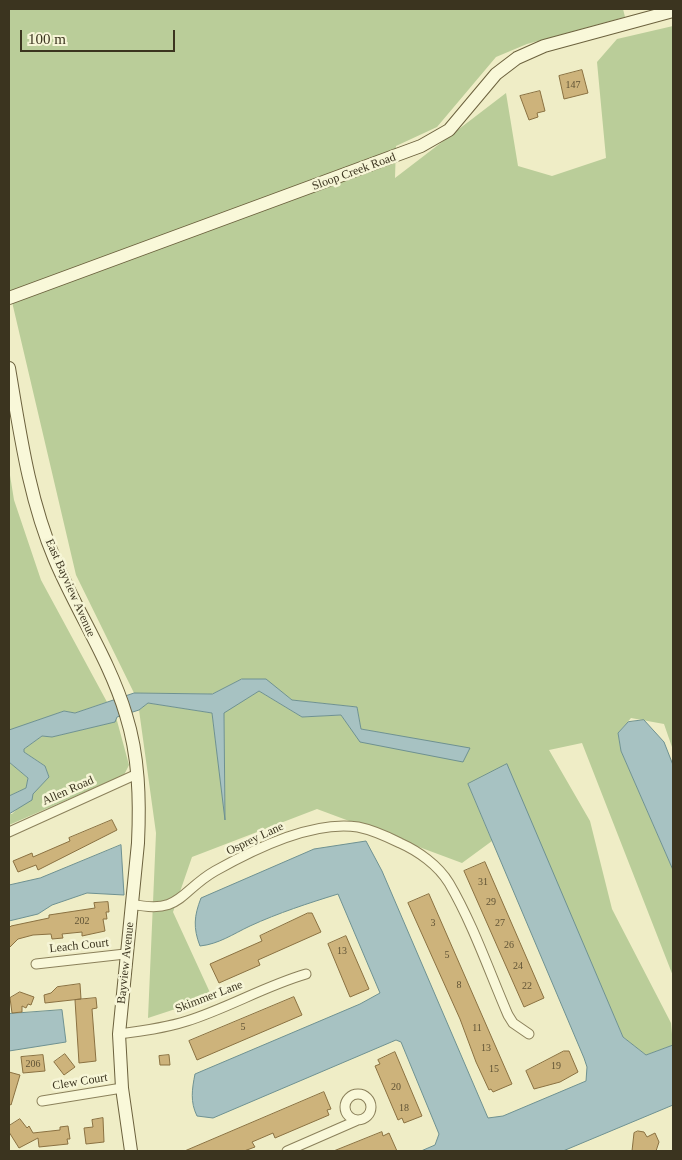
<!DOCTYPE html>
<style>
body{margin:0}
#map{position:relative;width:682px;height:1160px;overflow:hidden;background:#efedc6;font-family:Georgia,serif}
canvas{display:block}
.frame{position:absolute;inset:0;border:10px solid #3b341f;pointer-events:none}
.scale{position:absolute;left:20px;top:30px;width:155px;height:22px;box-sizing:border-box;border:2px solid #3b341f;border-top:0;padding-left:6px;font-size:15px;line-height:18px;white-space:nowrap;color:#3b341f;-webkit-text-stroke:4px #f6f5d6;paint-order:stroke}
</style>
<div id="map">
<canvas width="682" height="1160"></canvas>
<div class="frame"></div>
<div class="scale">100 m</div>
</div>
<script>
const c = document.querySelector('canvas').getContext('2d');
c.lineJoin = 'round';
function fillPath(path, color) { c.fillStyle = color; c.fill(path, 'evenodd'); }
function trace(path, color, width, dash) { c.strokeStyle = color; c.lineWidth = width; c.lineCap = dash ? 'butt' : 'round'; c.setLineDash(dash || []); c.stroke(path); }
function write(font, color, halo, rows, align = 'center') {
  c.font = font + ' Georgia,serif'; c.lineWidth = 5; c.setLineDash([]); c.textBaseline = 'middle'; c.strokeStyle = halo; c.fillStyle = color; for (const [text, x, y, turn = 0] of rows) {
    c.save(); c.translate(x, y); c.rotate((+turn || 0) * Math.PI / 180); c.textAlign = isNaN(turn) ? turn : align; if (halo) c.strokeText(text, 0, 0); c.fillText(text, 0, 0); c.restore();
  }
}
fillPath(new Path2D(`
 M9,9H623L625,17L527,44L496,57L437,127L396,146L395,178L506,93L518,166L552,176L606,158L597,62L617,39L673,26V750L664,724L631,718L618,733L621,751L673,870V976L582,743L549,750L590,821L612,909L671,1023L673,1045L646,1055L623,1037L506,765L468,784L492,841L462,863L317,809L192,857L173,912L212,997L148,1018L156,833L139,710L148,703L212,713L225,814L224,712L259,691L302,717L341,715L361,742L469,749L361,729L357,707L292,700L265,679H242L212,694L134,693L76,575L9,289Z
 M9,469L14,500L41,580L107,702L75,713L64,711L10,730L9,732Z
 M116,717L129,765L124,775L9,825V814H12L49,777L45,766L24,752V749L42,736L52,737L114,722Z
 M9,762L28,778L26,788L9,796Z`), '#bacd99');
const water = new Path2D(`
 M242,679H266L292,700L357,707L361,729L470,748L463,762L360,742L341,715L302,717L259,691L224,713L225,820L212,713L148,703L139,710L117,717L115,722L52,737L42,736L24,749V752L45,766L49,777L33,794L32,800L9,814V796L26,788L28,778L9,762V730L64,711L75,713L134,693L212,694Z
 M644,720L664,742L673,765V870L621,751L618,733L628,722Z
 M507,764L623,1037L646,1055L673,1045V1105L563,1151H421L435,1145L439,1134L401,1042L396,1040L213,1118L197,1116C190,1102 192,1089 195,1074L360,1004L380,993L338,894C309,903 278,913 250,926C233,934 219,944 200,946C193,928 194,916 201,898L314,849L366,841L382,871L488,1118L503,1116L586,1081L587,1067L584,1058L468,784Z
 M121,845L124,895L87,893L52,905L38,914L9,921V885L40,878Z
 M62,1010L66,1042L9,1051V1014Z`);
fillPath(water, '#a7c2c2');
trace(water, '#6e9191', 1);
const building = new Path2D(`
 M582,70L588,93L564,99L559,76Z
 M540,91L545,111L537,113L538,117L529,120L520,96Z
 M112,820L117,830L38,870L36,865L18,872L13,861L32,853L33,857L70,841L69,838Z
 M485,862L544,998L524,1007L464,871Z
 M429,894L512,1084L493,1092L491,1089L489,1090L476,1062L460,1019L408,903Z
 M108,902L109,912H106L107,919H103L105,931L82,936V932L62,934L63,938L52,939L51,934L33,935L18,939L9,948V928L11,926L49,918V915L95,908L94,903Z
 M308,913H312L321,932L258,960L260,965L219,983L210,964L262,941L260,936Z
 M346,936L369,989L350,997L328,944Z
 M80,984L81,999L45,1003L44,995L51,993L57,987Z
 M20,992L34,997L31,1005L28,1004L26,1008L22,1006V1012L12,1013L10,998Z
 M294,997L302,1015L197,1060L189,1041Z
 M96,998L97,1008L92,1009L96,1061L79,1063L75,1000Z
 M564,1051H569L578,1072L560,1082L534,1089L526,1071Z
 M395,1052L422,1116L404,1123L402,1118L398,1120L375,1066L380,1064L378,1060Z
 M65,1054L75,1067L64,1075L54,1062Z
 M43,1055L45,1071L23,1073L21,1057Z
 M169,1055L170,1065H160L159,1056Z
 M9,1072L20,1075L11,1105L9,1104Z
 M324,1092L331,1109L327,1110L329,1115L275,1138L273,1133L252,1142L255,1147L244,1151H185Z
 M103,1118L104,1142L86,1144L84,1128L93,1127L92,1120Z
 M20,1119L27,1128L29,1126L33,1133L60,1130V1127L68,1126L70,1139H67L68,1144L39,1147L38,1138L19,1148L9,1132V1126Z
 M638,1131L644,1132L647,1137L655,1133L659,1142L656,1151H632L634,1133Z
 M382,1132L383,1136L389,1133L397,1151H334Z`);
fillPath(building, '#cdb37b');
trace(building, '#8a7141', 1);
const street = new Path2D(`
 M9,832L137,774
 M132,904C181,915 180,891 215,871C252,850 313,820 358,827C373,830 386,836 400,843C418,851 438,865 449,883C473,924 489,971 508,1015L513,1023L529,1034
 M36,964L125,954
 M119,1034C142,1031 165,1028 187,1021C228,1008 265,986 306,974
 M345 1107a13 13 0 1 1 26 0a13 13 0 1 1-26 0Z
 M42,1101L122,1088
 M287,1151L358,1120`);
const secondary = new Path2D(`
 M9,298L421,146L449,130L496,74L517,58L544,46L673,11
 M9,368C20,433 29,499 55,560C77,612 110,661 126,715C139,756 140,800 138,843L119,1034L122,1088L131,1151`);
trace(street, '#8b815b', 11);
trace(secondary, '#6c623e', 14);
trace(street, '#f9f8d9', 9);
trace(secondary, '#f9f8d9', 12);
write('10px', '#605436', null, [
 ["147",573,85],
 ["31",483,882],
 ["29",491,902],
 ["202",82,921],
 ["3",433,923],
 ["27",500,923],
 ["26",509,945],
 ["13",342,951],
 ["5",447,955],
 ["24",518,966],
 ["8",459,985],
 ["22",527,986],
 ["5",243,1027],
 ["11",477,1028],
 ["13",486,1048],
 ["206",33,1064],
 ["19",556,1066],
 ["15",494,1069],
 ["20",396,1087],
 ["18",404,1108]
]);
write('12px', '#3b341f', '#f6f5d6', [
 ["Sloop Creek Road",354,172,-20],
 ["East Bayview Avenue",70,588,66],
 ["Allen Road",68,791,-24],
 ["Osprey Lane",255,839,-25],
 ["Leach Court",79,946,-6],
 ["Bayview Avenue",126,963,-84],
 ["Skimmer Lane",209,997,-21],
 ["Clew Court",80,1082,-9]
]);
</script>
